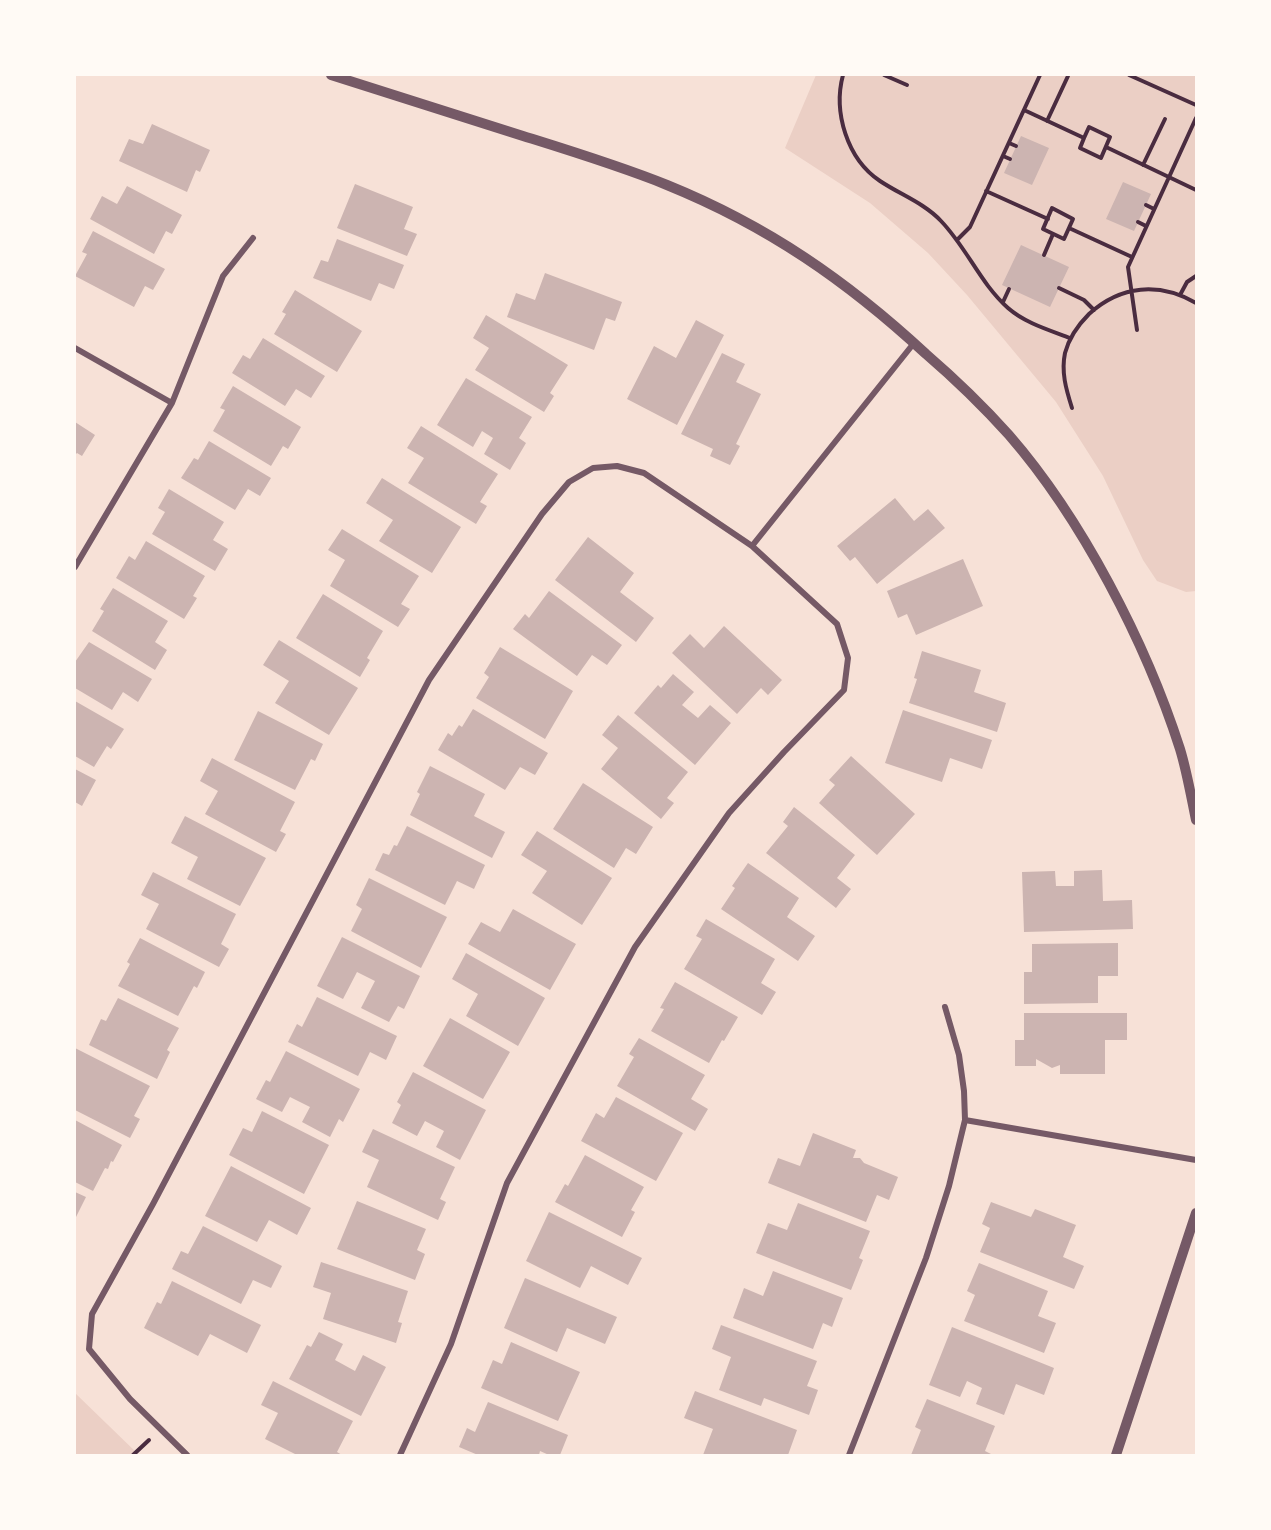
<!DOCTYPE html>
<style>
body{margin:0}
#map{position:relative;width:1271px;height:1530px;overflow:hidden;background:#f7e1d7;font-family:Inter,sans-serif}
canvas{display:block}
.frame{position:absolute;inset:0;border:76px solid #fffaf5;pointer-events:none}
</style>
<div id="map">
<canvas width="1271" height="1530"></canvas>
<div class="frame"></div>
</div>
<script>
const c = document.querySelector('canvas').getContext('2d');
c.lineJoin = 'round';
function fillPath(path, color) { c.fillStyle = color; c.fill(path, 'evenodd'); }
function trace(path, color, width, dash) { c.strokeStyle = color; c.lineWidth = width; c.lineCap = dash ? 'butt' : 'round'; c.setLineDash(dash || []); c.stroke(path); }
fillPath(new Path2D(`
 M816,75H1196V591L1186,592L1157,581L1143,560L1103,476L1056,402L967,295L928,253L870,203L785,148Z
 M75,1393L139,1455H75Z`), '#ebcfc5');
fillPath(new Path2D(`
 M152,124L210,150L200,172L196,170L187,192L119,161L129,139L143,144Z
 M1021,136L1049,148L1032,185L1004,173Z
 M1123,182L1151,194L1134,231L1106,219Z
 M355,184L413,207L404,229L417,234L407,256L337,228Z
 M127,186L182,215L172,234L166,231L154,254L90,219L102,196L117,204Z
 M93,231L165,269L153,290L145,286L134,307L75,276L87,254L82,252Z
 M337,239L404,265L394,289L379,283L371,301L313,278L321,260L328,262Z
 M1021,245L1069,267L1050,307L1002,285Z
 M545,273L622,302L615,321L606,318L594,350L507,317L516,293L535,300Z
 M295,290L362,331L337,372L274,334L286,314L282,312Z
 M486,315L568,365L550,393L554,396L544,412L475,370L489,348L473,338Z
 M696,320L724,335L677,425L627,399L654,346L676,358Z
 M263,338L325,376L311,398L296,389L285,406L232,373L243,355L250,359Z
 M722,353L745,364L736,382L761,394L736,444L740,446L730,465L710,456L713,449L681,434Z
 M466,378L532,417L519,438L526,443L510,470L484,454L493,438L482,431L473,447L437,425Z
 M233,386L301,427L288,449L283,446L271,466L213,431L225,410L220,408Z
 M75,422L95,435L82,456L77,453L75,455Z
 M421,426L498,474L480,502L487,506L476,524L408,483L424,458L407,448Z
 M209,441L271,478L260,496L248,489L235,510L181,478L194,458L198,460Z
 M382,478L461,527L432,573L379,541L393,520L366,503Z
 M169,489L224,522L213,540L228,549L215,571L152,534L165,512L158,508Z
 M895,498L914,521L928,509L945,528L877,584L855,557L850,561L837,546Z
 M342,529L419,576L401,604L410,609L398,627L330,586L345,560L328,550Z
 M588,537L634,573L620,592L654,618L636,642L555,580Z
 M146,541L205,576L193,596L197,598L184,619L116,578L129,556L135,560Z
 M963,559L983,606L916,635L907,614L898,618L887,591Z
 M113,588L168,621L155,642L167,650L155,670L92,631L104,611L100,609Z
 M549,591L622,645L607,665L592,655L577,676L513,629L525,614L529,618Z
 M323,594L383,631L367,658L370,660L360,677L296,638Z
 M724,626L782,680L768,695L761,688L737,714L672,653L690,634L704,648Z
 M279,640L358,688L329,735L275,703L289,681L263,665Z
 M89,642L152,679L138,702L123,692L112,710L75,688V662Z
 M500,647L573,691L545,739L476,698L489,677L484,673Z
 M922,651L981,670L974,692L1006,703L997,732L909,703L917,679L914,678Z
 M673,674L694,692L682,705L698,718L710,705L731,723L695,765L634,713L658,685L661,688Z
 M75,701L124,729L111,749L107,746L94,767L75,756Z
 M473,709L548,753L535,775L520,767L505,790L438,750L448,733L452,736L459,725L462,727Z
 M903,710L992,740L982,769L950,758L942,782L885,763Z
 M258,711L323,744L315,761L311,759L295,790L234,760Z
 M618,715L688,772L667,798L674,803L661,819L601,769L618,748L602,735Z
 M851,756L915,814L877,855L819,803L835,785L829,780Z
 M212,758L295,802L280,831L286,834L276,852L205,814L218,791L200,781Z
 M430,766L485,794L474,816L505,832L492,858L410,815L420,794L417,792Z
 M75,769L96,780L82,806L75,802Z
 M583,783L653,827L636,854L626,848L614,868L553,829Z
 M794,807L855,855L837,878L851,889L836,908L766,853L788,826L783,822Z
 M185,816L266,858L240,906L187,879L198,857L171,843Z
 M407,826L485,865L474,889L457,881L445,905L375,870L383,853L389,855L394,845L397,846Z
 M537,831L612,878L582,925L532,893L547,871L521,855Z
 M748,863L799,898L787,917L815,936L798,961L721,909L735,888L732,886Z
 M1102,870L1103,901L1132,900L1133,929L1024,932L1022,872L1055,871L1056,886H1074V871Z
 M153,872L236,914L221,944L229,949L219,967L146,929L159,904L141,895Z
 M369,878L447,917L421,968L351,931L362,909L356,905Z
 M513,909L576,944L550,990L468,944L481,922L500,932Z
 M706,919L775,959L761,983L776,992L762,1015L684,969L702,939L696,936Z
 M342,937L420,976L404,1009L398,1006L389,1022L361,1008L375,981L357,972L343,999L317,986Z
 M140,938L205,972L197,988L194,986L178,1016L118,986L130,964L127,962Z
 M1118,943V976H1098V1003L1024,1004V972H1032V944Z
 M466,953L545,998L518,1046L466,1016L478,994L452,979Z
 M675,982L738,1017L724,1041L722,1040L709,1063L651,1031L664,1009L660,1008Z
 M317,997L397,1036L386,1060L370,1052L358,1076L288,1042L297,1024L302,1027Z
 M118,998L179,1028L167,1050L170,1052L157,1079L89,1045L101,1019L106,1021Z
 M1024,1013H1127V1040H1105V1074H1060V1065L1052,1068L1036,1059V1066H1015V1040H1024Z
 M450,1018L510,1052L483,1099L423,1066Z
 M639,1038L705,1075L691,1099L708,1109L695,1131L617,1086L634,1057L629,1054Z
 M75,1048L150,1086L134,1116L140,1119L130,1138L75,1110Z
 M286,1051L360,1089L343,1122L339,1119L330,1137L302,1122L310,1107L290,1097L282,1112L256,1099L266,1080L270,1082Z
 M413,1072L486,1110L460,1160L436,1147L444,1131L425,1121L417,1136L392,1123L401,1105L397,1102Z
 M616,1097L683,1133L656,1181L581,1141L596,1113L604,1118Z
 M262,1111L329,1145L304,1194L229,1155L243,1128L252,1132Z
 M75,1120L122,1145L113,1162L111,1161L108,1169L105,1168L93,1191L75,1182Z
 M373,1129L455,1167L440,1199L446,1202L438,1220L367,1187L379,1160L362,1152Z
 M813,1133L856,1150L853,1158H860L864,1163L898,1177L889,1200L877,1195L866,1222L768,1183L778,1158L800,1166Z
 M585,1155L644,1187L631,1210L635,1212L622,1237L555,1202L565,1184L568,1186Z
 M231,1166L311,1208L297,1235L269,1220L257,1242L205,1216Z
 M75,1192L86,1197L75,1219Z
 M357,1201L426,1229L417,1250L425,1254L415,1280L337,1249Z
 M991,1202L1031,1217L1035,1209L1076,1225L1063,1257L1084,1266L1074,1289L980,1252L990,1228L982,1224Z
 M798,1203L870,1231L859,1258L863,1260L851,1290L756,1253L768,1223L787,1230Z
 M549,1212L642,1258L628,1285L591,1266L580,1288L526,1261Z
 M203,1226L282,1266L271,1288L253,1280L241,1304L172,1269L181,1251L188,1254Z
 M321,1262L408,1291L398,1322L402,1323L396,1343L323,1319L331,1293L313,1287Z
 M979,1263L1048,1291L1038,1316L1056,1323L1044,1353L964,1321L975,1295L967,1291Z
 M773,1271L843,1298L832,1327L823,1323L813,1349L733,1318L744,1288L763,1296Z
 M525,1278L617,1317L605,1344L567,1328L557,1352L504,1328Z
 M172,1281L261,1325L247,1353L210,1334L198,1356L144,1328L157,1302L161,1304Z
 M721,1325L817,1361L807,1386L818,1390L809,1415L764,1398L761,1406L719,1390L731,1357L712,1349Z
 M952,1327L1054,1368L1044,1395L1016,1384L1004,1415L976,1404L982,1388L967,1381L960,1397L929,1385Z
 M319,1332L343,1344L335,1360L355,1371L363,1355L386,1367L361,1416L289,1379L307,1345L311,1347Z
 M511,1342L580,1372L558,1421L481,1388L493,1360L502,1364Z
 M273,1381L353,1421L337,1452L342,1455H297L265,1439L278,1413L261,1405Z
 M695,1391L797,1430L788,1455H703L713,1429L684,1418Z
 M927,1399L995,1426L985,1451L993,1455H911L921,1430L915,1427Z
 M488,1402L568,1435L560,1455H549L540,1451L539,1455H478L459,1447L467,1428L475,1432Z`), '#ccb4b1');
trace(new Path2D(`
 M843,75C833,112 847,159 880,181C901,195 924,203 941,221C967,248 980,283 1008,308C1025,323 1049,330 1070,338
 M884,75L907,85
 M1129,75L1196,105
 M1024,110L1084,138L1089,127L1110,137L1101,158L1080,148L1084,138
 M1047,121L1068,76
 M1009,143L1016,146
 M1106,147L1196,190
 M1003,156L1010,159
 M1143,165L1165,119
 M986,191L1048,219
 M1146,205L1154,209
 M1052,208L1073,219L1064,239L1043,229Z
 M1138,222L1146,226
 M1069,228L1132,257
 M957,240L970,227L1040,75
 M1044,255L1053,234
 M1059,288L1084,300L1094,310
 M1180,295L1187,282L1196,276
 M1003,302L1009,289
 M1137,330L1128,267L1196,118
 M1072,408C1066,389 1061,372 1065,353C1069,338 1078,325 1089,314C1121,285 1159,282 1196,303
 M133,1455L149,1440`), '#4a2c40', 4);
trace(new Path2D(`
 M75,348L172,403
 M752,546L914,343
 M75,567L172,403L223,276L253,238
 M965,1120L1196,1160
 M187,1455L130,1399L89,1349L92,1314L153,1204L429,680L542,514L569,482L593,468L617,466L644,473L752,546L837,624L848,658L844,690L784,752L729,813L635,947L507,1183L451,1344L400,1455
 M849,1455L926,1258L949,1186L965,1120L964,1091L959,1055L945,1007`), '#755966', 6);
trace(new Path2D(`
 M331,75C395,95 459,116 523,136C571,151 620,166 667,185C768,226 847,281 926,354C955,379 983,406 1009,435C1082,519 1146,643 1180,749C1187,772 1191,796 1196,820
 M1116,1455L1196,1213`), '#755966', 10);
</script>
